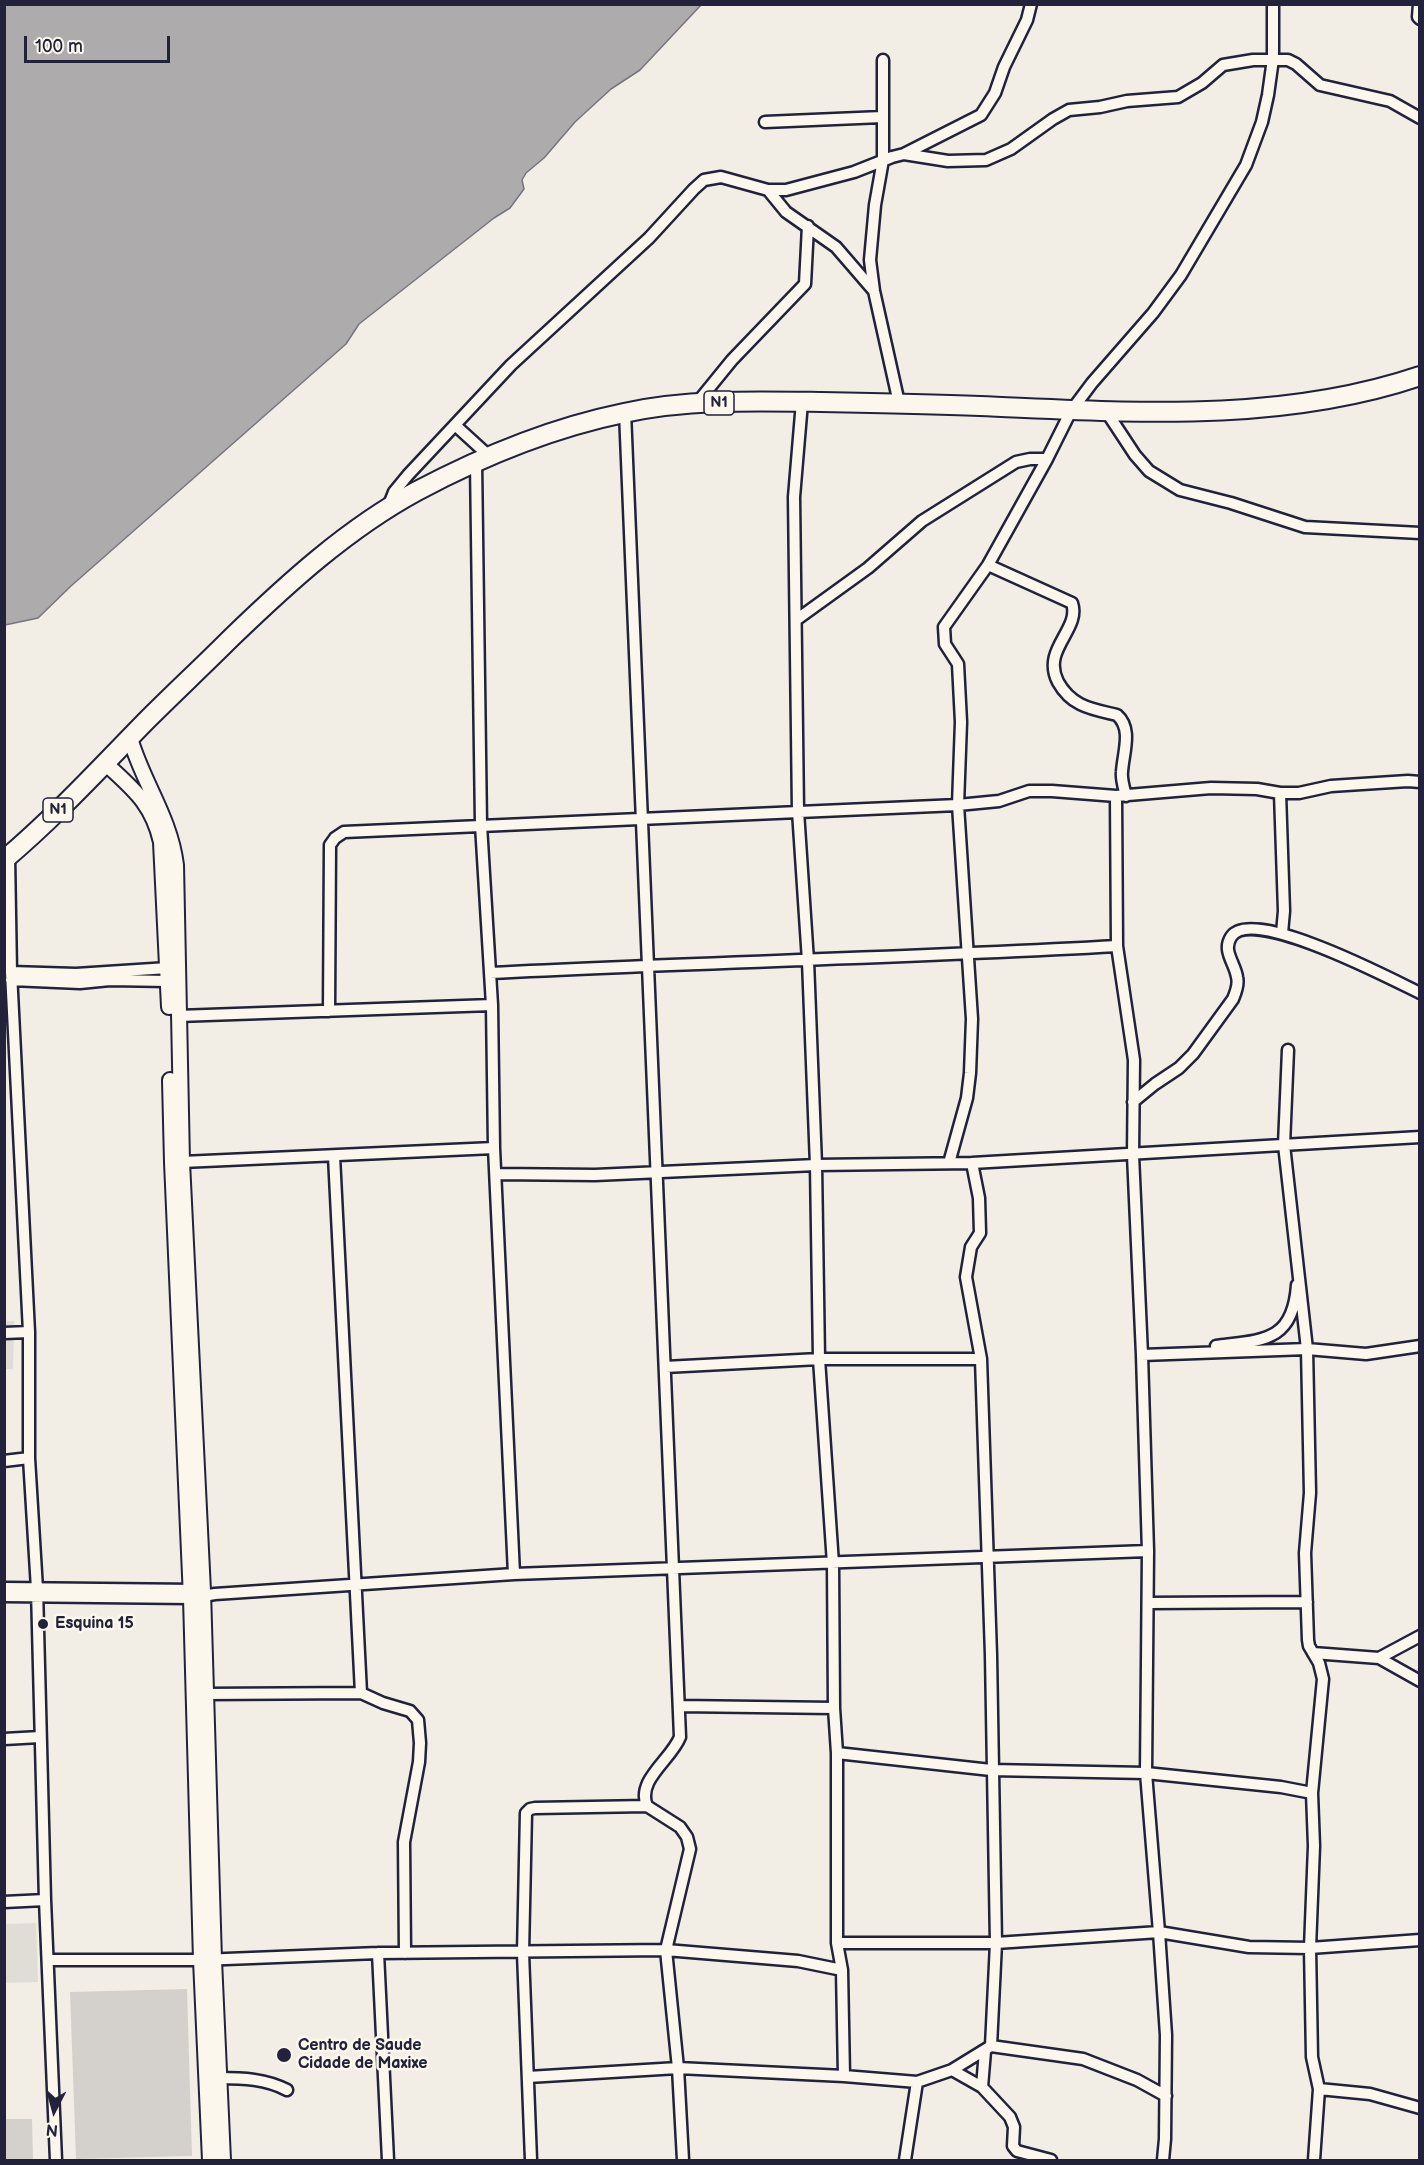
<!DOCTYPE html>
<style>
body{margin:0}
#map{position:relative;width:1424px;height:2165px;overflow:hidden;background:#f2eee5;font-family:"Balsamiq Sans",sans-serif}
canvas{display:block}
.frame{position:absolute;inset:0;border:6px solid #22223b;pointer-events:none}
.north{position:absolute;left:24px;top:2081px;width:60px;height:60px;-webkit-text-stroke:4px #fbf7ec;paint-order:stroke;rotate:186deg;font-size:16px;font-weight:700;line-height:24px;text-align:center;color:#22223b}
.north::after{content:'';display:block;margin:auto;width:21px;height:27px;background:#22223b;clip-path:polygon(50% 0,100% 100%,50% 72%,0 100%)}
.scale{position:absolute;left:24px;top:36px;width:146px;height:27px;box-sizing:border-box;border:3px solid #22223b;border-top:0;padding-left:8px;font-size:18px;line-height:21px;white-space:nowrap;color:#22223b;-webkit-text-stroke:4px #fbf7ec;paint-order:stroke}
</style>
<div id="map">
<canvas width="1424" height="2165"></canvas>
<div class="frame"></div>
<div class="north">N</div>
<div class="scale">100 m</div>
</div>
<script>
const c = document.querySelector('canvas').getContext('2d');
c.lineJoin = 'round';
function fillPath(path, color) { c.fillStyle = color; c.fill(path, 'evenodd'); }
function trace(path, color, width, dash) { c.strokeStyle = color; c.lineWidth = width; c.lineCap = dash ? 'butt' : 'round'; c.setLineDash(dash || []); c.stroke(path); }
function write(font, color, halo, rows, align = 'center') {
  c.font = font + ' "Balsamiq Sans",sans-serif'; c.lineWidth = 5; c.setLineDash([]); c.textBaseline = 'middle'; c.strokeStyle = halo; c.fillStyle = color; for (const [text, x, y, turn = 0] of rows) {
    c.save(); c.translate(x, y); c.rotate((+turn || 0) * Math.PI / 180); c.textAlign = isNaN(turn) ? turn : align; if (halo) c.strokeText(text, 0, 0); c.fillText(text, 0, 0); c.restore();
  }
}
fillPath(new Path2D(`
 M5,1321H14L13,1369H5Z
 M36,1923L38,1982L5,1983V1924Z`), '#e0dcd6');
fillPath(new Path2D(`
 M187,1989L192,2156L76,2159L70,1992Z
 M5,2119H32L33,2160H5Z`), '#d4d1cc');
const water = new Path2D(`
 M5,4H701V5L640,70L611,89L575,122L544,158L526,173L522,180L524,189L510,208L494,218L359,324L346,344L71,586L38,618L5,625Z`);
fillPath(water, '#aeabad');
trace(water, '#76747f', 1.5);
const street = new Path2D(`
 M1419,4L1418,17L1420,19
 M883,60V160L875,205L870,260L874,291L899,403
 M765,122L882,117
 M904,154L948,161L986,160L1011,149L1053,119L1069,110L1100,107L1127,101L1178,97L1202,83L1223,65L1253,60H1288L1296,64L1320,85L1390,101L1420,118
 M768,190L786,212L836,247L874,291
 M802,402L794,497L798,811L808,961L816,1165L819,1359L833,1564L834,1708L837,1753V1943L842,1970L844,2076
 M697,403L732,360L805,284L808,226
 M1106,411L1135,455L1149,471L1180,490L1231,503L1305,527L1420,533
 M625,412L680,1737C671,1760 636,1780 647,1806L680,1827L687,1837L690,1849L666,1950L678,2068L683,2160
 M455,425L489,456
 M476,462L481,825L492,1005L494,1148L514,1574
 M388,507L394,492L408,475L511,365L649,238L694,189L704,180L721,177L768,190H786L854,172L892,157L904,154L981,115L995,93L1004,67L1027,20L1031,4
 M988,565L1072,603C1081,630 1041,649 1058,682C1072,707 1092,709 1117,715C1133,729 1123,753 1122,772C1121,779 1124,788 1126,796
 M796,620L868,568L922,521L1016,462L1030,459H1047
 M1280,793L1284,911L1282,933
 M1116,796L1117,946L1134,1060L1133,1155L1142,1355L1148,1551L1146,1773L1159,1932L1166,2035L1165,2139L1163,2160
 M9,856L11,972L29,1332V1458L37,1589L45,1900L56,2160
 M11,972L76,974L168,968
 M490,973C699,962 908,958 1117,946
 M11,980L80,983L110,980L168,981
 M329,1011L330,845L335,838L344,832L958,805L999,801L1029,791H1052L1116,796L1211,788L1257,789L1280,793H1299L1331,786L1408,781L1420,782
 M178,1016L492,1005
 M1133,1102L1155,1084L1179,1068L1193,1054L1233,999C1236,992 1239,984 1237,977C1235,963 1222,951 1231,937C1251,905 1393,980 1420,993
 M334,1156L361,1693
 M182,1162L494,1148
 M949,1163L967,1098L970,1073L972,1019L958,805L961,722L958,664L945,644L944,627L988,565L1047,459L1071,411L1092,383L1153,313L1181,275L1246,165L1262,122L1268,95L1273,59V4
 M972,1163L979,1198L980,1233L971,1247L966,1277L981,1359L991,1655L996,1943L991,2046
 M497,1174L595,1175L816,1165L972,1163L1420,1137
 M4,1333L29,1332
 M1216,1346C1263,1340 1293,1342 1297,1285
 M1142,1355L1307,1349L1284,1145L1288,1050
 M665,1367L819,1359H981
 M4,1461L29,1458
 M4,1588L197,1590
 M4,1596L191,1598L215,1594L514,1574L1148,1551
 M1148,1603L1307,1602
 M1313,1653L1379,1658L1420,1681
 M1379,1658L1420,1636
 M205,1694L361,1693L383,1703L410,1711L418,1720L420,1743L419,1762L404,1842L405,1953
 M679,1706L834,1708
 M4,1739L40,1737
 M837,1753L991,1770L1146,1773L1281,1787L1312,1793
 M4,1902L45,1900
 M837,1943H996L1159,1932L1249,1947L1310,1948L1420,1940
 M378,1953L388,2160
 M48,1960H201L378,1953L666,1950L798,1961L842,1970
 M952,2070L982,2087L1010,2117L1014,2127L1013,2146L1017,2151L1051,2160
 M528,2077L678,2068L844,2076L917,2082L952,2070L991,2046L1083,2059L1137,2080L1166,2096
 M219,2078C243,2078 266,2079 287,2090
 M982,2087L985,2051
 M1319,2089L1370,2094L1420,2108
 M531,2160L523,1953L526,1813L530,1809L535,1808L647,1806
 M905,2160L917,2082
 M1314,2160L1319,2089L1312,2057L1310,1948L1314,1846L1312,1793L1323,1679L1319,1663L1309,1646L1308,1640L1305,1553L1310,1493L1307,1349L1366,1354L1420,1346`);
const secondary = new Path2D(`
 M130,738C143,783 170,817 176,865L182,1162L203,1591L214,1960L223,2160
 M105,763C133,789 152,803 161,842L169,1007
 M170,1080L172,1162L191,1598L201,1960L210,2160`);
const highway = new Path2D(`
 M4,860C55,817 100,768 146,721C174,693 203,666 231,638C288,583 347,529 417,491C483,456 551,428 624,413C688,399 756,401 821,402C874,403 927,404 980,406C1127,412 1278,424 1420,376`);
trace(street, '#22223b', 15);
trace(secondary, '#22223b', 18);
trace(highway, '#22223b', 22);
trace(street, '#fbf7ec', 10);
trace(secondary, '#fbf7ec', 14);
trace(highway, '#fbf7ec', 18);
for (const [x, y, r, color] of [
 [43,1624,6,"#22223b"],
 [284,2055,8,"#22223b"]
]) { const dot = new Path2D(); dot.arc(x, y, r, 0, 2 * Math.PI); c.fillStyle = color; c.fill(dot); trace(dot, '#fbf7ec', 2); }
for (const [x, y, w] of [
 [719,403,30],
 [58,810,30]
]) { const box = new Path2D(); box.roundRect(x - w / 2, y - 12, w, 24, 4.5); c.fillStyle = '#fbf7ec'; c.fill(box); trace(box, '#22223b', 1.5); }
write('bold 15px', '#22223b', null, [
 ["N1",719,403],
 ["N1",58,810]
]);
write('bold 16px', '#22223b', '#fbf7ec', [
 ["Esquina 15",55,1624],
 ["Centro de Saude",298,2046],
 ["Cidade de Maxixe",298,2064]
], 'left');
</script>
